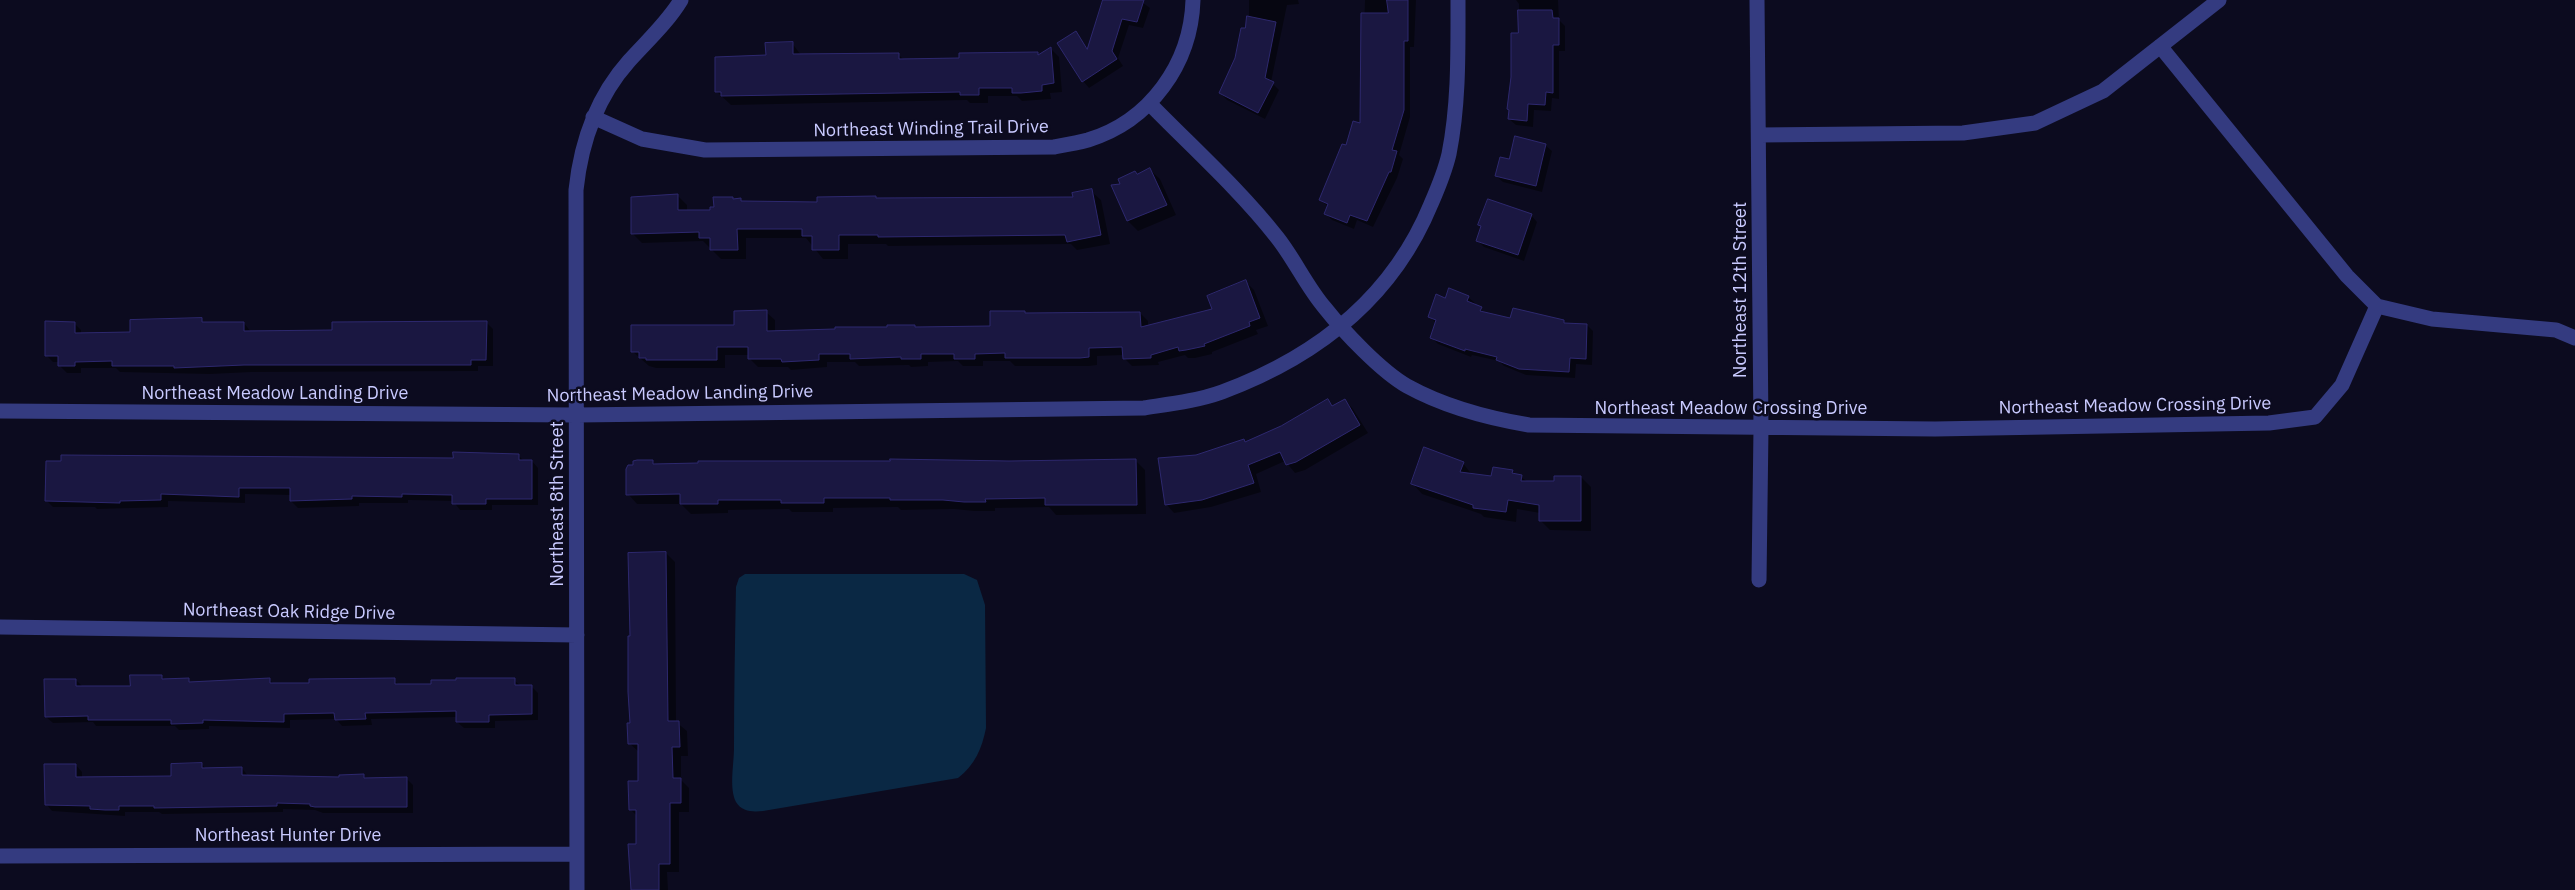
<!DOCTYPE html>
<style>
body{margin:0}
canvas{display:block;background:#0c0b1f}
</style>
<canvas width="2575" height="890"></canvas>
<script>
const c = document.querySelector('canvas').getContext('2d');
c.lineJoin = 'round';
function fillPath(path, color) { c.fillStyle = color; c.fill(path, 'evenodd'); }
function trace(path, color, width, dash) { c.strokeStyle = color; c.lineWidth = width; c.lineCap = dash ? 'butt' : 'round'; c.setLineDash(dash || []); c.stroke(path); }
function write(font, color, halo, rows, align = 'center') {
  c.font = font + ' "IBM Plex Sans",sans-serif'; c.lineWidth = 5; c.setLineDash([]); c.textBaseline = 'middle'; c.strokeStyle = halo; c.fillStyle = color; for (const [text, x, y, turn = 0] of rows) {
    c.save(); c.translate(x, y); c.rotate((+turn || 0) * Math.PI / 180); c.textAlign = isNaN(turn) ? turn : align; if (halo) c.strokeText(text, 0, 0); c.fillText(text, 0, 0); c.restore();
  }
}
fillPath(new Path2D(`
 M745,574H964L977,580L985,605L986,728C982,748 975,765 958,778L763,811C753,812 742,812 736,802C729,788 734,764 734,748C734,695 735,641 736,587L739,578Z`), '#0a2844');
fillPath(new Path2D(`
 M1104,0H1139L1150,8L1143,28L1129,25L1118,58L1123,66L1089,88L1083,81L1075,33L1088,49Z
 M1249,0H1298L1299,4L1287,5L1271,82L1279,90L1265,119L1227,100L1220,93L1249,30Z
 M1365,0H1416L1414,47H1410V117L1399,155L1403,159L1397,178L1373,227L1357,220L1354,229L1332,220L1326,214L1329,207L1320,200L1347,147L1361,124Z
 M1516,0H1558L1559,20L1565,26V51H1559V99L1552,98L1551,111L1534,110L1533,127L1516,125L1509,119L1519,34V4Z
 M792,43L801,55L898,54L904,60L961,59L1038,53L1040,56L1051,49L1059,57L1062,92L1050,93L1051,99L1022,101L1017,96H988V103H970L967,100L731,105L717,92L767,56Z
 M1545,145L1552,151L1542,192L1503,182L1496,176L1510,161Z
 M1150,170L1160,179L1176,215L1138,231L1128,221L1112,186L1121,185Z
 M1091,191L1101,200L1110,244L1077,250L1071,244L888,246L886,244H848V259H823L806,238H746V259H721L703,241L642,243L633,234L678,196L687,205V212H711L733,198L743,202L818,203L875,197L878,200L1075,198Z
 M1531,215L1537,222L1524,261L1484,247L1477,240Z
 M1246,282L1254,290L1268,326L1256,330L1258,334L1212,352V354L1195,358H1188L1185,355L1158,362L1159,365L1132,366L1124,358V355L1097,356V365L1089,366H1015L1010,361H983V366H963L958,361L928,362V366L911,367L909,365L859,366L855,362H827V367L791,370L788,367H758L750,359V355H725V368H656L649,366L633,352L735,327L766,312L775,320V332L914,326L917,329L991,328L1026,314L1140,313L1148,321V327L1213,310Z
 M1468,297L1475,303L1474,305L1487,314L1511,320L1563,321L1566,324L1587,325L1593,331L1592,365L1576,364L1575,378L1526,375L1504,366L1499,361L1472,355L1471,357L1438,344L1431,337L1436,323L1429,316L1446,299Z
 M169,320L244,323L251,332H334L486,322L493,329V366H478V371L252,372L210,374L120,372L116,368H81V373H67L60,366V362H53L46,355L74,323L81,330V334H132Z
 M1328,400L1334,407L1345,400L1353,409L1368,433L1305,470L1295,473L1285,461L1256,474L1261,492L1211,507L1174,513L1166,504L1197,456L1244,440L1246,443L1281,428Z
 M119,455L239,459L348,457L454,459L518,455L524,461H532L538,468V505H492V510H460L453,501L408,500V503H359V506L298,508L291,501V495L245,494V503L168,501V507L97,509L95,507H53L46,500L62,462V456Z
 M1135,460L1145,470L1146,514L1056,515L1049,507L995,508V511H974L954,509L901,510L898,507L833,508V512H792L789,509L728,510V513L691,514L681,504H637L628,494L652,461L656,465H699V462Z
 M1463,463L1472,475L1492,478L1512,471L1528,482H1556L1581,477L1591,487V531L1550,530L1540,520V513L1517,509L1516,522L1484,517L1481,514L1422,494L1413,484Z
 M666,553L675,562L676,722L687,731L688,756H681V780L689,788V812H679V872H667L668,890H632L629,845H637V816L630,809L639,782V752L629,743L632,725L631,637Z
 M162,676L165,680H188L192,683L269,679L275,685L394,680L399,685H432V681L514,680L521,686H531L538,693V720L495,721V728H464L457,722V717L371,719L372,725L342,726L336,719L290,720V728L209,726V729L179,730L175,726H96L93,722L53,723L46,717L76,680L82,686L131,687Z
 M202,764L206,769L242,768L248,776L340,778L363,775L367,779L406,778L413,785V813H323L315,810L283,809V812L162,814L159,812H125V816L52,811L46,804L76,765L82,772V779L172,778Z`), '#0007');
const building = new Path2D(`
 M1103,0H1144L1137,22L1122,19L1112,51L1117,59L1082,82L1057,43L1076,31L1087,49Z
 M1387,0H1408V41H1404V110L1392,150L1397,151L1391,172H1389L1367,221L1350,215L1347,223L1324,214L1328,204L1319,200L1342,144L1346,145L1353,121L1360,123L1361,13H1388Z
 M1518,10H1552L1553,18H1559V45H1553V93L1546,92L1545,105L1528,104L1527,121L1508,119L1509,110L1507,109L1511,77V33H1518Z
 M1247,16L1276,22L1265,78L1274,82L1258,113L1219,93L1235,58L1241,28H1245Z
 M793,42V54L899,53V59L959,58V53L1038,52V55L1051,47L1054,83L1042,85V91L1021,93H1012V88H979V95H960V92L721,96V92H715V57L766,55L765,43Z
 M1515,136L1546,144L1536,186L1495,176L1500,157L1509,159Z
 M1150,168L1167,205L1127,221L1111,185L1120,184L1118,179L1135,171L1137,174Z
 M1092,189L1101,235L1067,242L1065,235L878,237V235H839V250H812V236H802V229H737L738,250H710V238H699V232L631,234V197L678,194V210H710V207H714L713,197H733V199L741,198V201L817,202V197L876,196V198L1073,197L1072,193Z
 M1488,199L1532,214L1518,255L1476,241L1481,226L1478,225Z
 M1246,280L1260,318L1249,322L1250,326L1204,344L1205,346L1186,350L1179,351L1178,347L1151,355V358L1123,359L1122,347L1089,348V357L1080,358H1005V353L975,354V359H954V354H921V359H901V357L850,359V354H819V360L782,362L781,359H748V347H717V360H646V358H639V352H631V325H734V311L767,310V331L835,329V327H887V325H915V327L990,326V311H1025V313L1140,312L1141,327L1212,309L1207,296Z
 M1449,288L1469,296L1467,301L1482,307L1480,311L1510,318L1513,308L1564,320V323L1587,324L1586,359L1570,358L1569,372L1519,369L1496,360L1497,357L1465,349V351L1430,338L1436,320L1428,317L1436,294L1445,298Z
 M202,318V322H244V331L332,330V322L487,321L486,360H471V365H244L174,368V366H112V361L75,362V366H58V356H45V321L75,322V333L130,332V320Z
 M1328,399L1332,406L1345,399L1360,425L1296,462L1286,465L1280,452L1248,465L1254,483L1202,500L1165,505L1158,458L1196,455L1244,439L1245,442L1281,426Z
 M1424,447L1464,462L1460,472L1491,476L1493,467L1513,470L1512,473L1522,475L1521,481H1554V476H1581V521H1539V505L1508,500L1506,512L1473,508V505L1411,484Z
 M453,452L519,454V460H532V499H486V504H452V495L402,494V497L352,496V499L290,501V488H239V497L161,494V500L120,501V503L45,501L46,461H61V455L453,458Z
 M890,459L1009,461L1136,459L1137,505H1045V498L985,499L986,502H964L943,500H890V498H824V503H781V500H718V504H680V494L626,495V469L628,465H633V461L637,460H653V464L698,463V461H890Z
 M666,552L668,721H679L680,747H672L673,778H681V803H670V864H659V890H631L628,844H636V810H629L628,781H638V744H628L627,723H630L628,692V636H630L628,553Z
 M130,675H162V679L189,678V682L270,678V683H309V679L395,678V684H431V680H456V678H515V685H532V714L489,715V722H456V711L365,713L366,719L335,720L334,713L284,714V722L203,720V723L171,724V720H88V716L45,717L44,679H76V686H130Z
 M202,763V768L242,767V775L339,777V775L364,774V778L407,777V807H315L310,806V804L277,803V806L154,808V806H119V810H105L90,809V806L45,805L44,764H76V777L171,776V764Z`);
fillPath(building, '#1a1741');
trace(building, '#2d286e', 1);
trace(new Path2D(`
 M1757,0L1761,428L1759,580
 M2160,46L2347,276L2377,306L2432,319L2556,330L2575,338
 M1150,104C1192,147 1239,189 1276,236C1294,258 1306,286 1325,308C1344,332 1381,371 1407,386C1445,407 1487,418 1529,425L1935,429L2269,423L2315,417L2342,385L2377,306
 M593,117L642,139L705,150L1054,147C1065,145 1077,143 1088,140C1150,121 1191,64 1193,0
 M1759,135L1963,133L2035,123L2103,91L2219,0
 M0,411L577,415L1144,408C1170,404 1197,401 1222,392C1316,357 1392,299 1431,204C1438,188 1445,171 1449,154C1459,103 1458,52 1458,0
 M0,627L577,635
 M0,856L577,854
 M577,890L576,190C581,142 596,98 629,61C647,41 667,23 681,0`), '#343b80', 15);
write('18px', '#c9caff', '#0c0b1f', [
 ["Northeast Winding Trail Drive",931,129,-1],
 ["Northeast 12th Street",1741,290,-90],
 ["Northeast Meadow Landing Drive",275,394],
 ["Northeast Meadow Landing Drive",680,394,-1],
 ["Northeast Meadow Crossing Drive",2135,406,-1],
 ["Northeast Meadow Crossing Drive",1731,409],
 ["Northeast 8th Street",558,504,-90],
 ["Northeast Oak Ridge Drive",289,612,1],
 ["Northeast Hunter Drive",288,836]
]);
</script>
